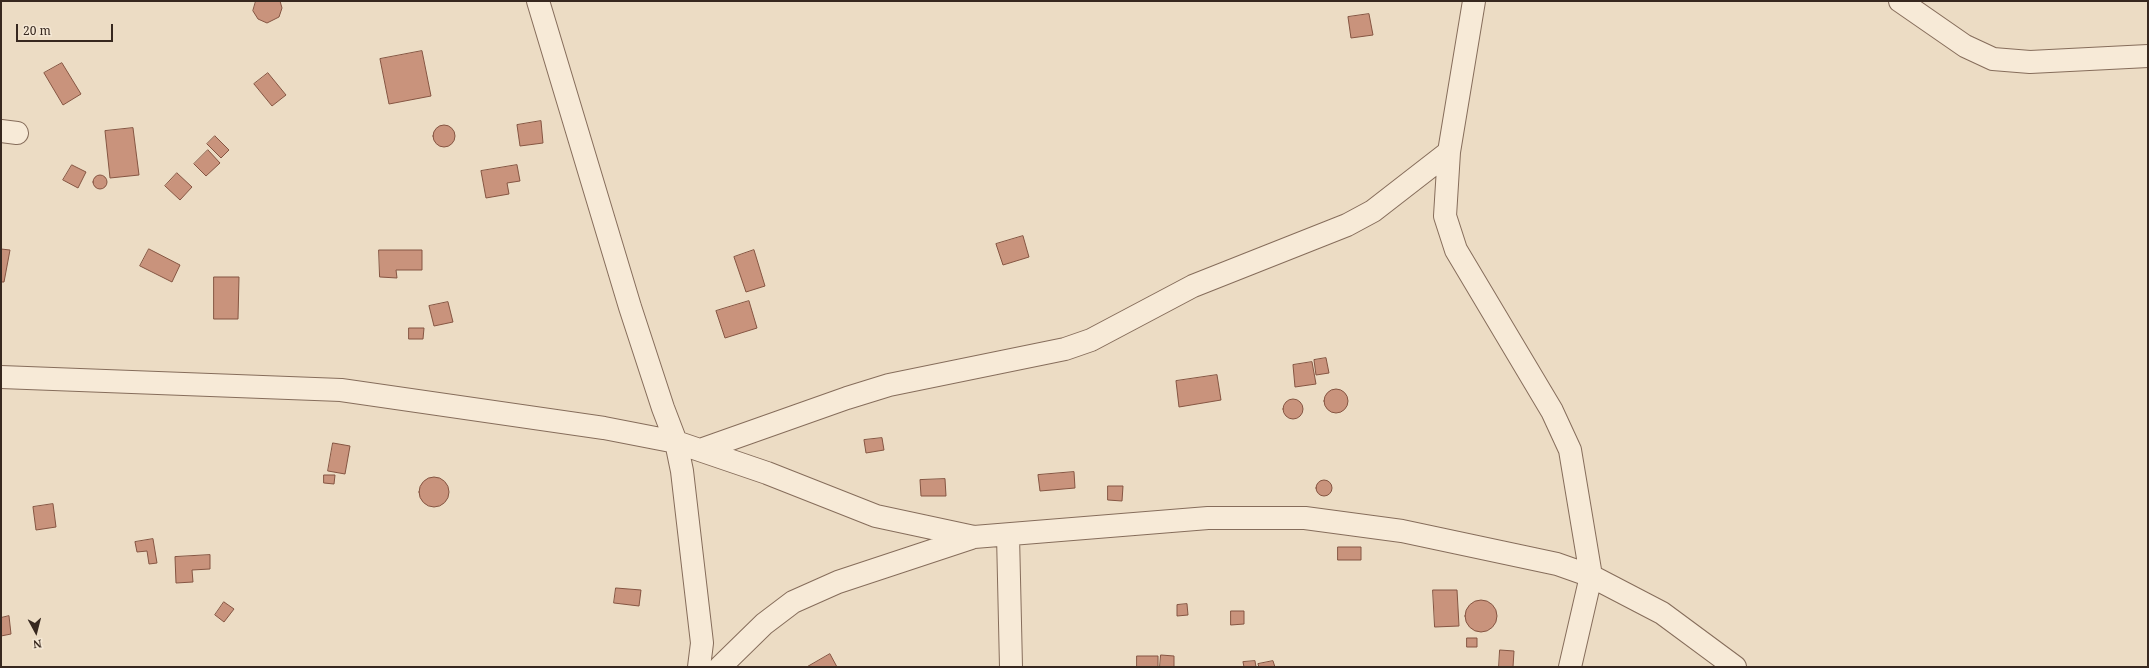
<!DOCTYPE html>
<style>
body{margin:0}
#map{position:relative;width:2149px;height:668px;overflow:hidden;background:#ecdcc4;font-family:"Noto Serif",serif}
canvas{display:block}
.frame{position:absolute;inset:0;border:2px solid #37281f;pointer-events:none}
.north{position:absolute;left:16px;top:612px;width:40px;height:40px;-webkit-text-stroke:3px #f4e7d4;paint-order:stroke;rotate:173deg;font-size:11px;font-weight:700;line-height:16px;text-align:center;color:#37281f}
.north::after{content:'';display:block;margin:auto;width:14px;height:18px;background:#37281f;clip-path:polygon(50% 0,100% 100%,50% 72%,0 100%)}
.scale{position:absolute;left:16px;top:24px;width:97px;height:18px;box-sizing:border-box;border:2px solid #37281f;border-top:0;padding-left:5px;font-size:12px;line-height:14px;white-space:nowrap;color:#37281f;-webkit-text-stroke:3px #f4e7d4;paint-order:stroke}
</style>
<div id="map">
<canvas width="2149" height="668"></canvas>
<div class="frame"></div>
<div class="north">N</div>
<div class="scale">20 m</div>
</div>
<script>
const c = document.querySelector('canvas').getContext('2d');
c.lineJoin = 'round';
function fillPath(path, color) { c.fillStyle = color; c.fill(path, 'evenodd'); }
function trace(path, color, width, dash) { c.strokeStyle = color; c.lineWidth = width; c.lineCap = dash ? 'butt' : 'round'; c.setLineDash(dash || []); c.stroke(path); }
const building = new Path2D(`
 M256,1H280L282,8L279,17L267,23L258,19L253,11Z
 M1369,14L1373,35L1351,38L1348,17Z
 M422,51L431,96L389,104L380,59Z
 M62,63L81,94L63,105L44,73Z
 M268,73L286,95L272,106L254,84Z
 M541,121L543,143L520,146L517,125Z
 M433 136a11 11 0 1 1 22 0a11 11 0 1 1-22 0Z
 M133,128L139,175L110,178L105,131Z
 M215,136L229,150L221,158L207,144Z
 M208,150L220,163L206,176L194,164Z
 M72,165L86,172L78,188L63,180Z
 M517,165L520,181L507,183L509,194L486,198L481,171Z
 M177,173L192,187L180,200L165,186Z
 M93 182a7 7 0 1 1 14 0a7 7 0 1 1-14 0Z
 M1023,236L1029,257L1003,265L996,244Z
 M1,249L10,250L4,282H1Z
 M149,249L180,265L172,282L140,266Z
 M379,250H422V270H396L397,278L380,277Z
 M754,250L765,286L746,292L734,257Z
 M214,277H239L238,319H214Z
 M749,301L757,328L725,338L716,311Z
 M448,302L453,322L434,326L429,306Z
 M409,328H424L423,339H409Z
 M1326,358L1329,373L1316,375L1314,360Z
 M1312,362L1316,384L1295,387L1293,365Z
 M1217,375L1221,400L1179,407L1176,381Z
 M1324 401a12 12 0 1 1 24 0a12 12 0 1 1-24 0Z
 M1283 409a10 10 0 1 1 20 0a10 10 0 1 1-20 0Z
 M882,438L884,450L866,453L864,440Z
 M333,443L350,446L345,474L328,471Z
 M1074,472L1075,488L1040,491L1038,475Z
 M324,475H335L334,484L324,483Z
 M419 492a15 15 0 1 1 30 0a15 15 0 1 1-30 0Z
 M945,479L946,496H921L920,480Z
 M1316 488a8 8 0 1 1 16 0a8 8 0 1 1-16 0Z
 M1108,486H1123L1122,501L1108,500Z
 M53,504L56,527L36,530L33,507Z
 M153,539L157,563L149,564L147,551L137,552L135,542Z
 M1338,547H1361V560H1338Z
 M210,555V569L192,570L193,582L176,583L175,557Z
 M616,588L641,590L639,606L614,603Z
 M1433,590H1457L1459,626L1435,627Z
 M1465 616a16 16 0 1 1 32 0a16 16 0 1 1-32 0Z
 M224,602L234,609L224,622L215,615Z
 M1187,604L1188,615L1177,616V605Z
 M1231,611H1244V624L1231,625Z
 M9,616L11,634L1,636V618Z
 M1467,638H1477V647H1467Z
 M1500,650L1514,651L1513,667H1499Z
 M830,654L837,667H807Z
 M1161,655L1174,656V667H1160Z
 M1137,656H1158V667H1137Z
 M1255,661L1256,667H1244L1243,662Z
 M1273,661L1275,667H1259L1258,664Z`);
fillPath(building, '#c9937c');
trace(building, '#855542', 1);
const minor = new Path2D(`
 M538,1L630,307L663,408L676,442L682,471L702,643L699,667
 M1474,1L1449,152L1445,216L1456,250L1552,411L1570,450L1591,576L1570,667
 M1900,1L1965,46L1993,59L2030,62L2148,56
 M1,131L17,133
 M1,377L341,390L604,428L676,442L767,473L876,516L974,537L1208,518H1305L1402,531L1557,564L1591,576L1662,613L1735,667
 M700,450L847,398L889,385L1065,349L1091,340L1193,286L1347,225L1373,211L1449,152
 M1008,535L1011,667
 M720,667L764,624L793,602L838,582L971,538`);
trace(minor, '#866d5b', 24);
trace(minor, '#f7ead7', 22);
</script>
